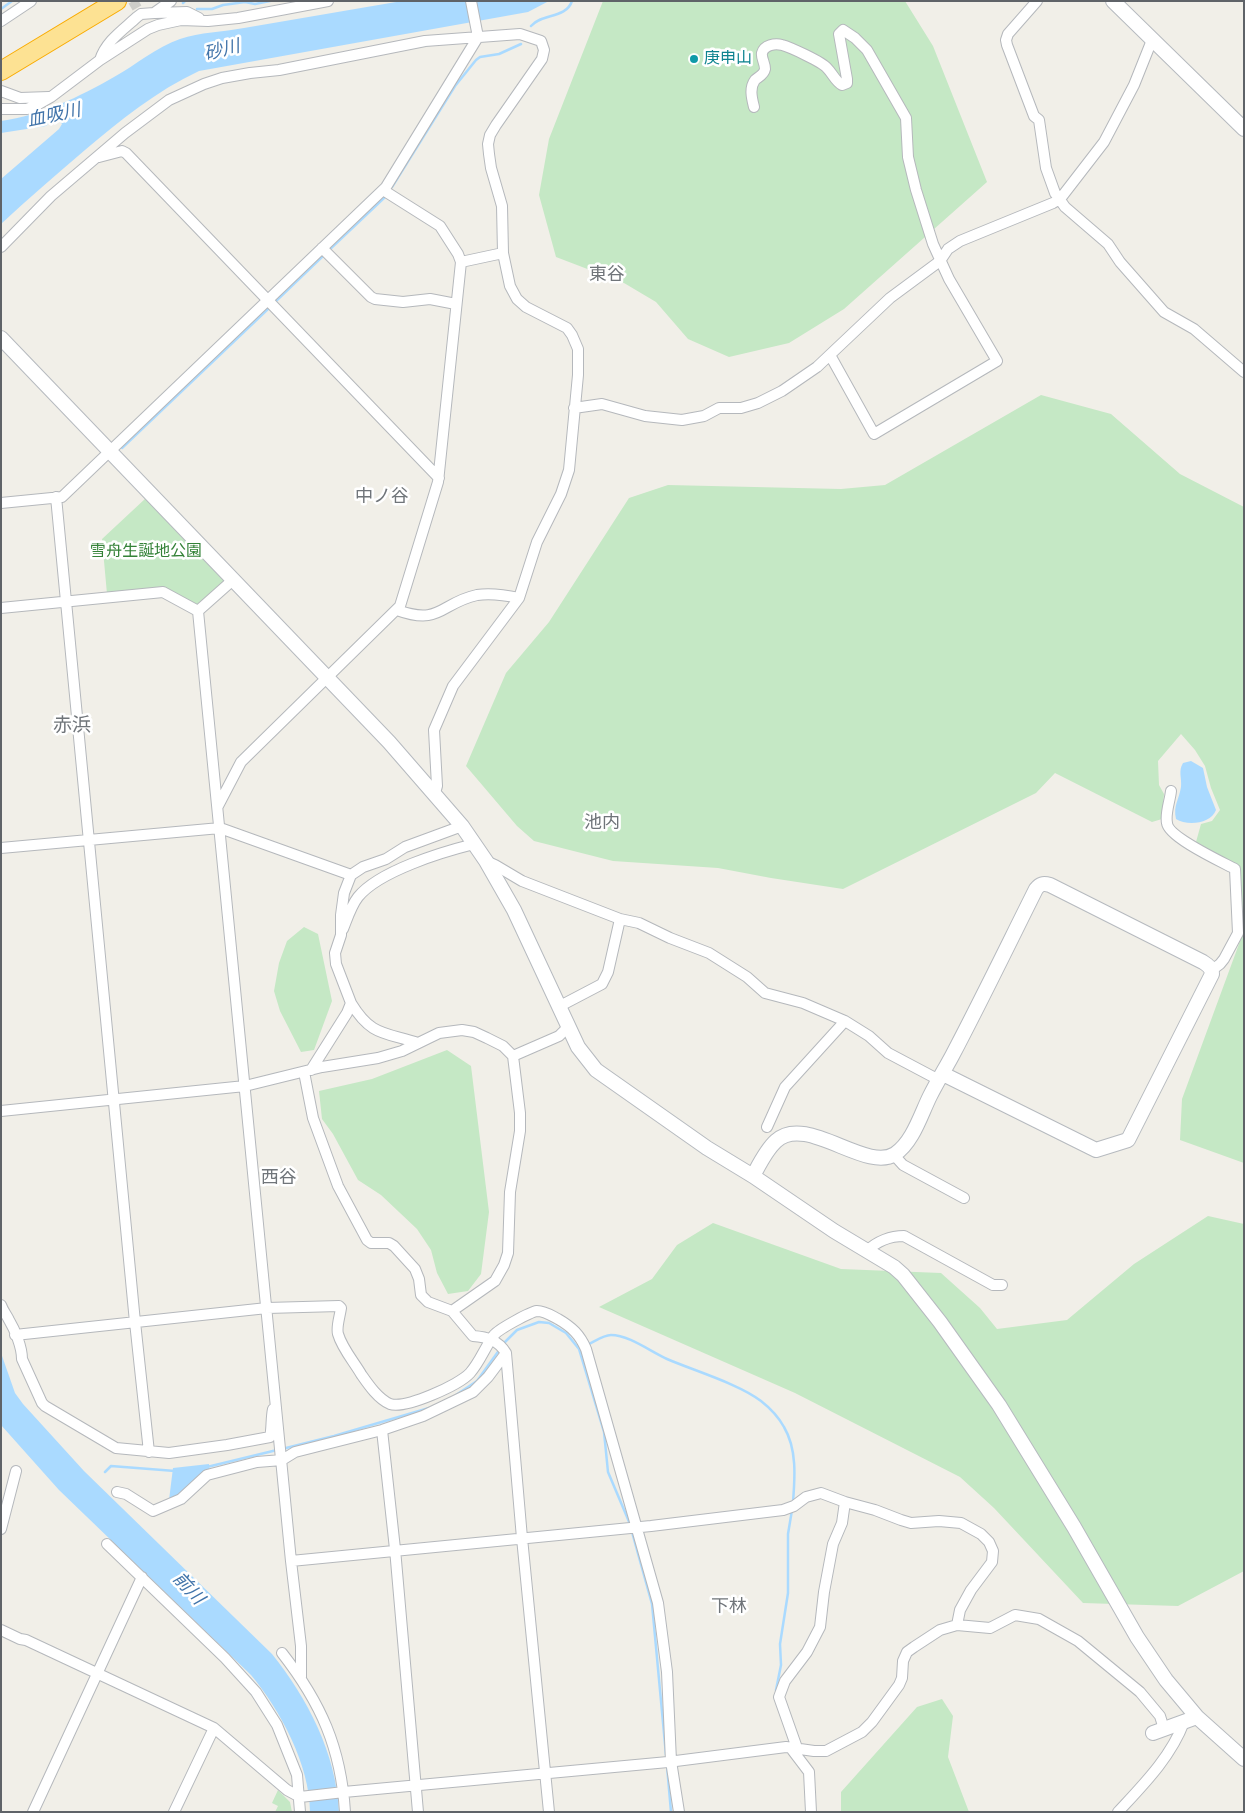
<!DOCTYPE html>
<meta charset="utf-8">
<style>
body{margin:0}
#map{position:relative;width:1245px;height:1813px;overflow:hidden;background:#f1efe8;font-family:"DejaVu Sans",sans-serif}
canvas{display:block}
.frame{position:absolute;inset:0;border:2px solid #5f6368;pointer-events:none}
</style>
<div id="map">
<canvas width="1245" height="1813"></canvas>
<div class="frame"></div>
</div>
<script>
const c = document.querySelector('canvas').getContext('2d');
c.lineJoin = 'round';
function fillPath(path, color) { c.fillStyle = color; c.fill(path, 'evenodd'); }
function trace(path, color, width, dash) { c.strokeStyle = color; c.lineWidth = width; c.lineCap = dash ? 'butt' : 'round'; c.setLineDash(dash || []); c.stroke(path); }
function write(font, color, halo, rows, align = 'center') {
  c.font = font + ' "DejaVu Sans","Noto Sans JP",sans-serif'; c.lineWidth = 5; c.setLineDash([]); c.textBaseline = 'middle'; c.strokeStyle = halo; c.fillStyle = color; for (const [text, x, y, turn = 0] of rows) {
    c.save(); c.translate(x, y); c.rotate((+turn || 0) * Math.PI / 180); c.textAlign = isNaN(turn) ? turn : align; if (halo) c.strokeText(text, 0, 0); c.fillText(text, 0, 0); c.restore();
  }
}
fillPath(new Path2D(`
 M603,1H905L933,46L987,182L844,309L789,343L729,357L688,339L656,302L624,283L556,257L539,195L549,139Z
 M1041,395L1111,414L1180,474L1244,507V1163L1180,1140L1182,1099L1243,933L1238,867L1196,842L1201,824L1212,821L1220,810L1211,788L1205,766L1195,750L1181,734L1158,761L1159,785L1164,794L1162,819L1152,822L1055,773L1036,793L843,889L771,878L718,868L613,861L534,841L517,826L466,766L506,673L549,622L629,498L668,485L841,489L885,485Z
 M146,498L227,581L197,606L163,588L107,594L102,539Z
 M304,927L318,934L332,1001L314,1050L301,1052L280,1011L274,991L279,963L287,941Z
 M447,1050L471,1066L489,1212L481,1274L468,1291L448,1294L437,1273L431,1250L417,1229L381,1195L358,1180L333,1134L322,1119L319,1091L372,1079Z
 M1208,1216L1244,1224V1571L1178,1606L1083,1603L994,1508L960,1477L795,1393L599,1307L652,1279L677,1245L713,1223L841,1269L941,1273L980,1308L997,1329L1067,1320L1134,1264Z
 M942,1699L953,1716L948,1757L969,1812H841V1792L917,1707Z
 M278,1790L290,1802L292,1812H275L278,1806L272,1803Z`), '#c5e8c5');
fillPath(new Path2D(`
 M402,1H549L528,12L199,71C156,91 121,120 85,150C57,174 29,198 1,224V179L59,129L62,124L59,120L49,123L46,126L1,133V121C42,115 79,97 114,77C136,65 156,47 180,39C200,32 223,32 244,28C297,19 349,10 402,1Z
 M1191,761L1203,768L1207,787L1216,810C1211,824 1187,826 1176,819C1173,805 1179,800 1181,787C1182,778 1178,771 1183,763Z
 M1,1353L15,1393L23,1404L84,1471L272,1654C308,1699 336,1753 339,1812H310C310,1765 280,1710 251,1675L59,1490L1,1425Z
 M209,1464V1470L201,1474L182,1493L169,1500L173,1468Z`), '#aadaff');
trace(new Path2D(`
 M183,3L185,1
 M1,9L12,1
 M197,9H212L223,5L245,2L255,4L270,1
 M531,26C542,13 566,19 572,1
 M392,187L455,86L476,60L480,57L499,54L521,44
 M328,251L385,197
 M276,301L324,255
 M122,448L269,308
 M503,1344L517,1330L539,1322L549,1323L566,1333L579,1349L604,1432L608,1472L630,1524
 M587,1345C594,1342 603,1335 611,1335C629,1335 651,1352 667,1359C695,1371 739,1384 761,1401C770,1408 779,1418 784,1427C797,1449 795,1477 793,1502
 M456,1395L477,1381L500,1349
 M282,1449L334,1436L429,1408
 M207,1467L277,1450
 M105,1472L111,1466L175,1471
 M632,1532L652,1604L666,1755
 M776,1690L781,1665L780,1644L788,1593V1534L792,1510
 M667,1766L671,1812`), '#aadaff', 2.5);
trace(new Path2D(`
 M133,1L137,8`), '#ccccc8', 10, [10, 5]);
const street = new Path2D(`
 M1037,1L1008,34L1006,40L1007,45L1034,116L1039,120L1046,168L1055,193L1065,207L1108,244L1120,262L1164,312L1194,329L1244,372
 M155,13L187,12L199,18
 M1,21L31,1
 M100,60C106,41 123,30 137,17L141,14L154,13L171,1
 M1,91L20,98L49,97
 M754,107C752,99 749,88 755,80C758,77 764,75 765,69C765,63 761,58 762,53C764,45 775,43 782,45C790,47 822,62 827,68C833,74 835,81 842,85L847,83V79L839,34L843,30L855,38L867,50L906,118L908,157L916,190L933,244L949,279L997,361L874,434L830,355
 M1,109H27L37,105L51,97L100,60L148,29L158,25L181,20L208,21L238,18L328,1
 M99,157L122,151L126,153L439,478
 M1,247L51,196L125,133L169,100L204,84L222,78L250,73L279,70L425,41L520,34L541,41L544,50L542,59L496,125L490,135L488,144L489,154L491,168L502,206L503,253L510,286L517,299L526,307L567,328L572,335L578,349V375L569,470L561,494L537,542L519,598L453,686L434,730L437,786L435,793
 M322,248L371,297L375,299L403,302L430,299L456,304
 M461,262L503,253
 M574,408L602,404L645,416L682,420L704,416L719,408H741L758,403L782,391L817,367L890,298L940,261L948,249L960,241L1053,203L1060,199L1104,142L1134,85L1152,40
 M56,497L135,1322L149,1452
 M1,503L62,497L386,187L478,37L471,1
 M1,608L163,592L198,611
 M397,610C441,626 440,603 477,595C491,593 505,595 519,598
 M198,611L291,1561L301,1646V1677
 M198,611L234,579
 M1171,791C1170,801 1165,813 1167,823C1168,837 1222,862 1235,869L1238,933L1224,959L1220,964L1212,970
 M218,806L241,762L400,606L438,482L461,262L458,254L440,226L383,190
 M1,848L220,828L351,875
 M486,861L495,865L522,881L620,919L639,923L670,938L709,953L747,977L765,993L803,1003L845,1021L869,1036L888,1053L939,1080
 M343,929C347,919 351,906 358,897C379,871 442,852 474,844
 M351,1003C371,1036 384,1032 418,1043
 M560,1006L602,984L608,972L620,919
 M513,1056L559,1036L568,1027
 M311,1070L347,1013L351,1003L336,964L335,953L341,935V915L344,893L351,875L363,867L386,859L405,847L462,826
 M304,1072L313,1118L338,1186L367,1240L371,1243H389L394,1246L415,1269L419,1279L421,1295L428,1302L452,1311L473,1336C487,1337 498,1340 506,1353L522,1538L549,1812
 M1,1111L245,1086L322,1067L378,1058L402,1051L439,1033L462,1030L474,1032L487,1038L503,1046L513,1056L520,1113V1131L510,1192L508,1253L504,1265L495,1281L452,1311
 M767,1127L785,1087L845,1021
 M894,1155L903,1165L964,1198
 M867,1251C877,1241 891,1236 904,1236L993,1285H1002
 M1,1305C3,1311 6,1314 9,1320C15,1330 22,1347 22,1359L42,1403L45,1406L116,1448L169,1453L227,1445L270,1437C272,1430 271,1418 273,1409L275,1408
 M15,1335L267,1308L339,1306L341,1308C340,1316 336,1327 338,1334C342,1348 354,1362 361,1374C368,1384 378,1399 390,1404C406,1409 459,1385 470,1373C480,1362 485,1347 494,1335C499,1329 530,1312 537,1311C545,1311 552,1316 558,1319C572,1327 580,1335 586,1349L658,1603L667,1672L671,1761L679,1812
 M382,1430L395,1549L418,1812
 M117,1492L126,1494L153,1511L181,1499L207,1475L257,1462L282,1460L295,1452L382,1430L423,1416L473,1392L488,1377L506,1353
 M1,1529L16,1471
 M107,1544L225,1658L256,1692L277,1725L297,1775L300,1812
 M291,1561L651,1526L783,1510L794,1506L806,1497L821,1493L845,1502L875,1510L901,1520L911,1523L939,1521L961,1523L981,1534L989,1542L993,1551L992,1562L971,1590L960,1610L957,1625
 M1,1630L20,1639L26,1640L214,1728L287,1790L300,1797L344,1792L668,1762L786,1747L814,1751H826L862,1732L872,1722L899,1685L902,1678L903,1661L907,1652L914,1647L940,1630L957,1625L990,1628L1015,1615L1039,1619L1078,1641L1140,1692L1160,1716L1164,1729
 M282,1653C321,1703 341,1748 345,1812
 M790,1747L809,1772L811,1812
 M797,1748L779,1697L785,1681L807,1652L820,1627L824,1592L833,1544L842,1523L845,1502
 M33,1812L142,1577
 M174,1812L214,1728
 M1118,1812C1143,1785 1171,1757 1184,1722`);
const secondary = new Path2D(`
 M1113,1L1244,129
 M1,338L389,742L462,826L486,861L514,910L578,1047L596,1070L707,1148L753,1176L834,1231L894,1267L903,1275L940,1322L999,1405L1074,1527L1137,1637L1166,1680L1197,1717L1244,1759
 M753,1176C759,1165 766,1150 776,1141C806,1113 866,1173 895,1154C913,1142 921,1114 930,1096C937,1082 945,1069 952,1056C981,1001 1008,945 1036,889C1040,884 1043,883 1050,885L1203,962C1208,965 1212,968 1212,974L1128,1140L1096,1150L943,1074
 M1153,1733L1197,1717`);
const highway = new Path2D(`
 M1,71L117,1`);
trace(street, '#b5b8bc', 12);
trace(secondary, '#b6babf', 16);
trace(highway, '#f9ab00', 20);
trace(street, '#fff', 10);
trace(secondary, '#fff', 14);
trace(highway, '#fde293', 18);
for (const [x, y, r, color] of [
 [694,59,5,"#0f9aa8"]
]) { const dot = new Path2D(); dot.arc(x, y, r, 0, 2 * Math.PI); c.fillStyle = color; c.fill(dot); trace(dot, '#fff', 2); }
write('16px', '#0d838f', '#fff', [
 ["庚申山",704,59]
], 'left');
write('16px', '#348238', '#fff', [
 ["雪舟生誕地公園",146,552]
]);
write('italic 18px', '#4174aa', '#fff', [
 ["砂川",222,51,-14],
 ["血吸川",54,116,-12],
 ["前川",188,1589,47]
]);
write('18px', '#70757a', '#fff', [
 ["東谷",607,275],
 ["中ノ谷",382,497],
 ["池内",602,823],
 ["西谷",279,1178],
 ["下林",729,1607]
]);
write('19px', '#70757a', '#fff', [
 ["赤浜",72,726]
]);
</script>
